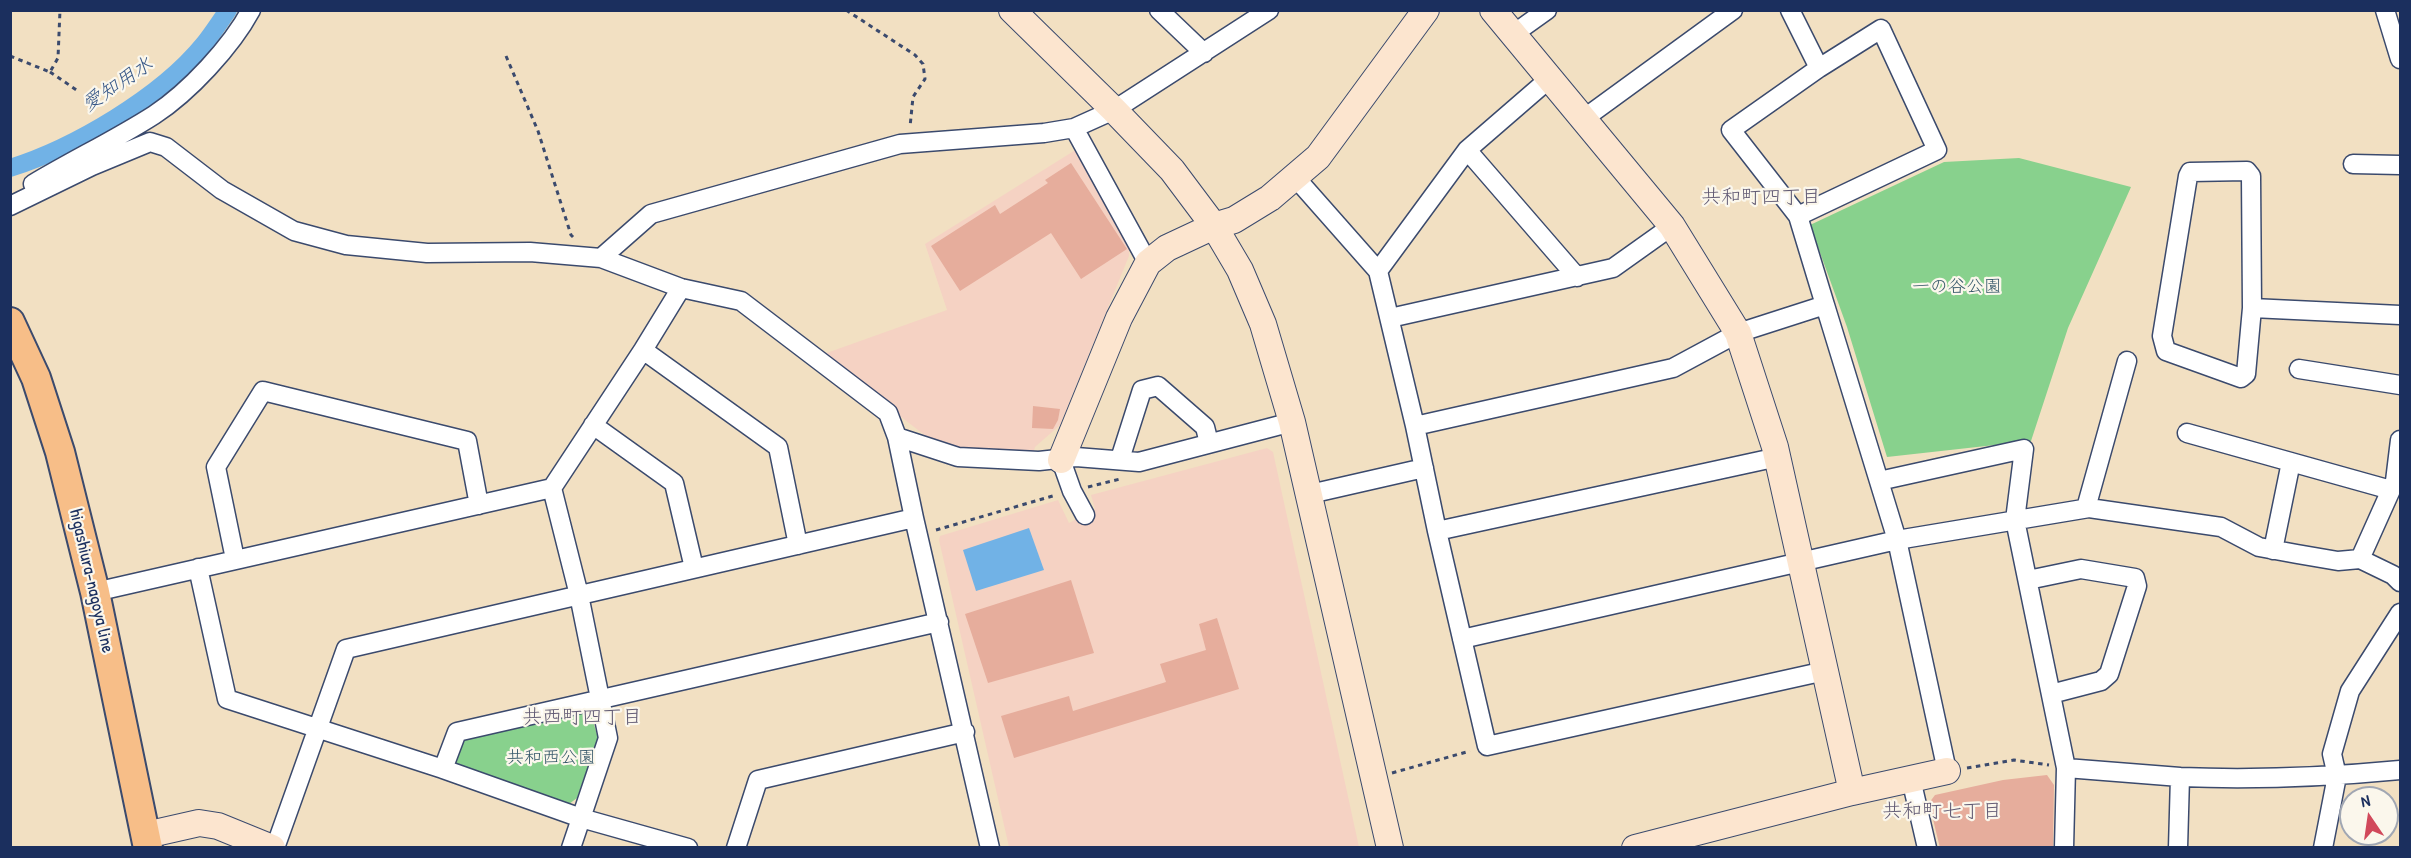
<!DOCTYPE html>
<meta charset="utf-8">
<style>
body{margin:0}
#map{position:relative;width:2411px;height:858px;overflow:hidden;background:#f2e0c2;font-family:"Patrick Hand",sans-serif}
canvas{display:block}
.frame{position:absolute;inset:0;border:12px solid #1b2f5e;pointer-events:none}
.north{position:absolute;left:2339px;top:786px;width:60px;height:60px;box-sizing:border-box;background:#fbf7ec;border:2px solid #a1a7b3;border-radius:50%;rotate:347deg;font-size:16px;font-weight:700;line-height:24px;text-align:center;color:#1b2f5e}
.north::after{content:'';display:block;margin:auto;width:21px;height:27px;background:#d1495b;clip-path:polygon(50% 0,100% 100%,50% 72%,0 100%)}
</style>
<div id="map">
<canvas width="2411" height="858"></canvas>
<div class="frame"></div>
<div class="north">N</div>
</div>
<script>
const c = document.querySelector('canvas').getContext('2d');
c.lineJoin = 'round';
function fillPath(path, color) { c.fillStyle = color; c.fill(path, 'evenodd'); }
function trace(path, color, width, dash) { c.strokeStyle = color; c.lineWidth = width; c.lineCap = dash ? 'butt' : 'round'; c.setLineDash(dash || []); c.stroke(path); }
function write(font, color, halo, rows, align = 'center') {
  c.font = font + ' "Patrick Hand","Klee One",sans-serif'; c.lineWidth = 4.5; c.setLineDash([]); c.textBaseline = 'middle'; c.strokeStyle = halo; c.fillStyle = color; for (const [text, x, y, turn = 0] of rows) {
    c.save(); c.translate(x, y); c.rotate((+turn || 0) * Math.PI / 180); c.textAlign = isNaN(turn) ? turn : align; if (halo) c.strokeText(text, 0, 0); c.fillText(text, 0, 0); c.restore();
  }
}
fillPath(new Path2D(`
 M1077,149L1129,243V256L1060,425L1035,447L1033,454L955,448L931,440L821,355L947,310L925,244Z
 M1267,448L1273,452L1359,847H1009L939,540L940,536L1058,500L1069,523L1095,509L1091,495Z`), '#f5d2c3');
fillPath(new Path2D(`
 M2019,158L2131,187L2068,328L2031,441L1887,457L1847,327L1810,225L1944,162Z
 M590,711L598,738L577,798L569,804L457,766L453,758L458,744L466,739Z`), '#88d18d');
fillPath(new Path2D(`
 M1029,528L1044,570L976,591L963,550Z`), '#71b2e6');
trace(new Path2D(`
 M10,168C74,148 161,97 204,44C212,34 220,22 228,10`), '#71b2e6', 18);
fillPath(new Path2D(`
 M1071,163L1127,249L1081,279L1051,233L960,291L931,246L995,205L1000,214L1048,183L1045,180Z
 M1033,406L1060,409L1058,420L1053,429L1032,428Z
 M1071,580L1094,653L988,683L965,614Z
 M1217,618L1239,689L1014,758L1001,716L1069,696L1073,711L1166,682L1160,664L1206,650L1199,624Z
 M2047,775L2054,785L2053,848H1940L1929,803L1935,795L2003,780Z`), '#e6ad9c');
const street = new Path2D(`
 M1159,10L1204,53
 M1790,10L1819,68
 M2385,10L2400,59
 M1881,29L1937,150L1798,216L1731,130L1819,68Z
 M1512,35L1547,10
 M1582,120L1733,10
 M1074,128L1148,263
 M1467,150L1577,277
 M2353,164L2400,165
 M2247,171L2251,176L2252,308L2246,374L2241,378L2166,351L2162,336L2188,176L2190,172Z
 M1295,177L1378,271L1415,426L1673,368L1738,333L1825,305L1897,540L1947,771
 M33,184C73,160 115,140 154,115C189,92 231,47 251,10
 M10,206L92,166L150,142L166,147L222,190L294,231L346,245L427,253L530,252L601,258L681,288L741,301L888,413L897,437L958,457L1039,461L1076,457L1139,462L1292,422
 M1798,216L1825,305
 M601,258L651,214L900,144L1044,133L1074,128L1114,110L1269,10
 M1378,271L1467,150L1549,79
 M2252,308L2400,315
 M1390,318L1613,268L1672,226
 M643,350L778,447L798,545
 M2299,369L2400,385
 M593,425L674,483L694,568
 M1415,426L1437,531L1487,746L1825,671
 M2187,433L2391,490
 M897,437L914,518L990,848
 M1120,459L1142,390L1158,386L1205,427L1209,443
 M1061,460L1072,491L1085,515
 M1879,481L2024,449L2015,520L2066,768L2064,848
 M552,488L579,595L608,738L571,848
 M1310,494L1424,468
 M2086,508L2127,361
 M1437,531L1778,457
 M2273,550L2291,462
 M235,559L216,467L263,391L467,441L479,505
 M2360,559L2395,481L2400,440
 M198,568L227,699L443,769L581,818L688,848
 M2028,580L2081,569L2135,578L2137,586L2109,674L2101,681L2051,694
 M95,592L552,488L643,350L681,288
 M1462,639L1897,540L2089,508L2221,527L2259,547L2297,554L2338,561L2360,559L2393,575L2400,582
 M2066,768L2180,777L2178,848
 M443,769L457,732L939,622
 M2180,777C2254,780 2327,777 2400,770
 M1911,779L1927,848
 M275,848L346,649L914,518
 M736,848L758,780L965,732
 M2323,848L2337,776L2332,754L2350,691L2400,613`);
const secondary = new Path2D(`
 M1012,10L1114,110L1172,170L1214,226L1240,270L1263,324L1292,422L1390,848
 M1493,10L1672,226L1738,333L1775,447L1852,792
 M1061,460L1119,318L1148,263L1167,248L1214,226L1234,220L1270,198L1318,157L1426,10
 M146,835L199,823L218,826L272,848
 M1635,848L1852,792L1947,771`);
const primary = new Path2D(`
 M10,322L36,378L60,452L95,592L148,848`);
trace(street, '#3b4a6d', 21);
trace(secondary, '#3b4a6d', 28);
trace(primary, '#3b4a6d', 32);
trace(new Path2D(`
 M846,10L915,55L923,64L925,79L913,97L910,127
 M10,56L50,72L58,58L60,10
 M506,56L538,131L571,235L575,239
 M50,72L78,91
 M1088,487L1120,479
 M936,530L1056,495
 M1967,768L2014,760L2049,765
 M1392,773L1470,751`), '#3b4a6d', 3, [4.5, 4.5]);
trace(street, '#fff', 18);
trace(secondary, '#fce5cf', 26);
trace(primary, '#f7be88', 28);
write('18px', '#36586a', '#fbf7ec', [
 ["一の谷公園",1957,287],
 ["共和西公園",551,758]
]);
write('18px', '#1b2f5e', '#fbf7ec', [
 ["higashiura-nagoya line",91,581,77]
]);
write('italic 20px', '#355687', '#fbf7ec', [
 ["愛知用水",118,85,-34]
]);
write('20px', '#625b74', '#fbf7ec', [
 ["共和町四丁目",1761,198],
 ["共西町四丁目",582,718],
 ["共和町七丁目",1942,812]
]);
</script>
